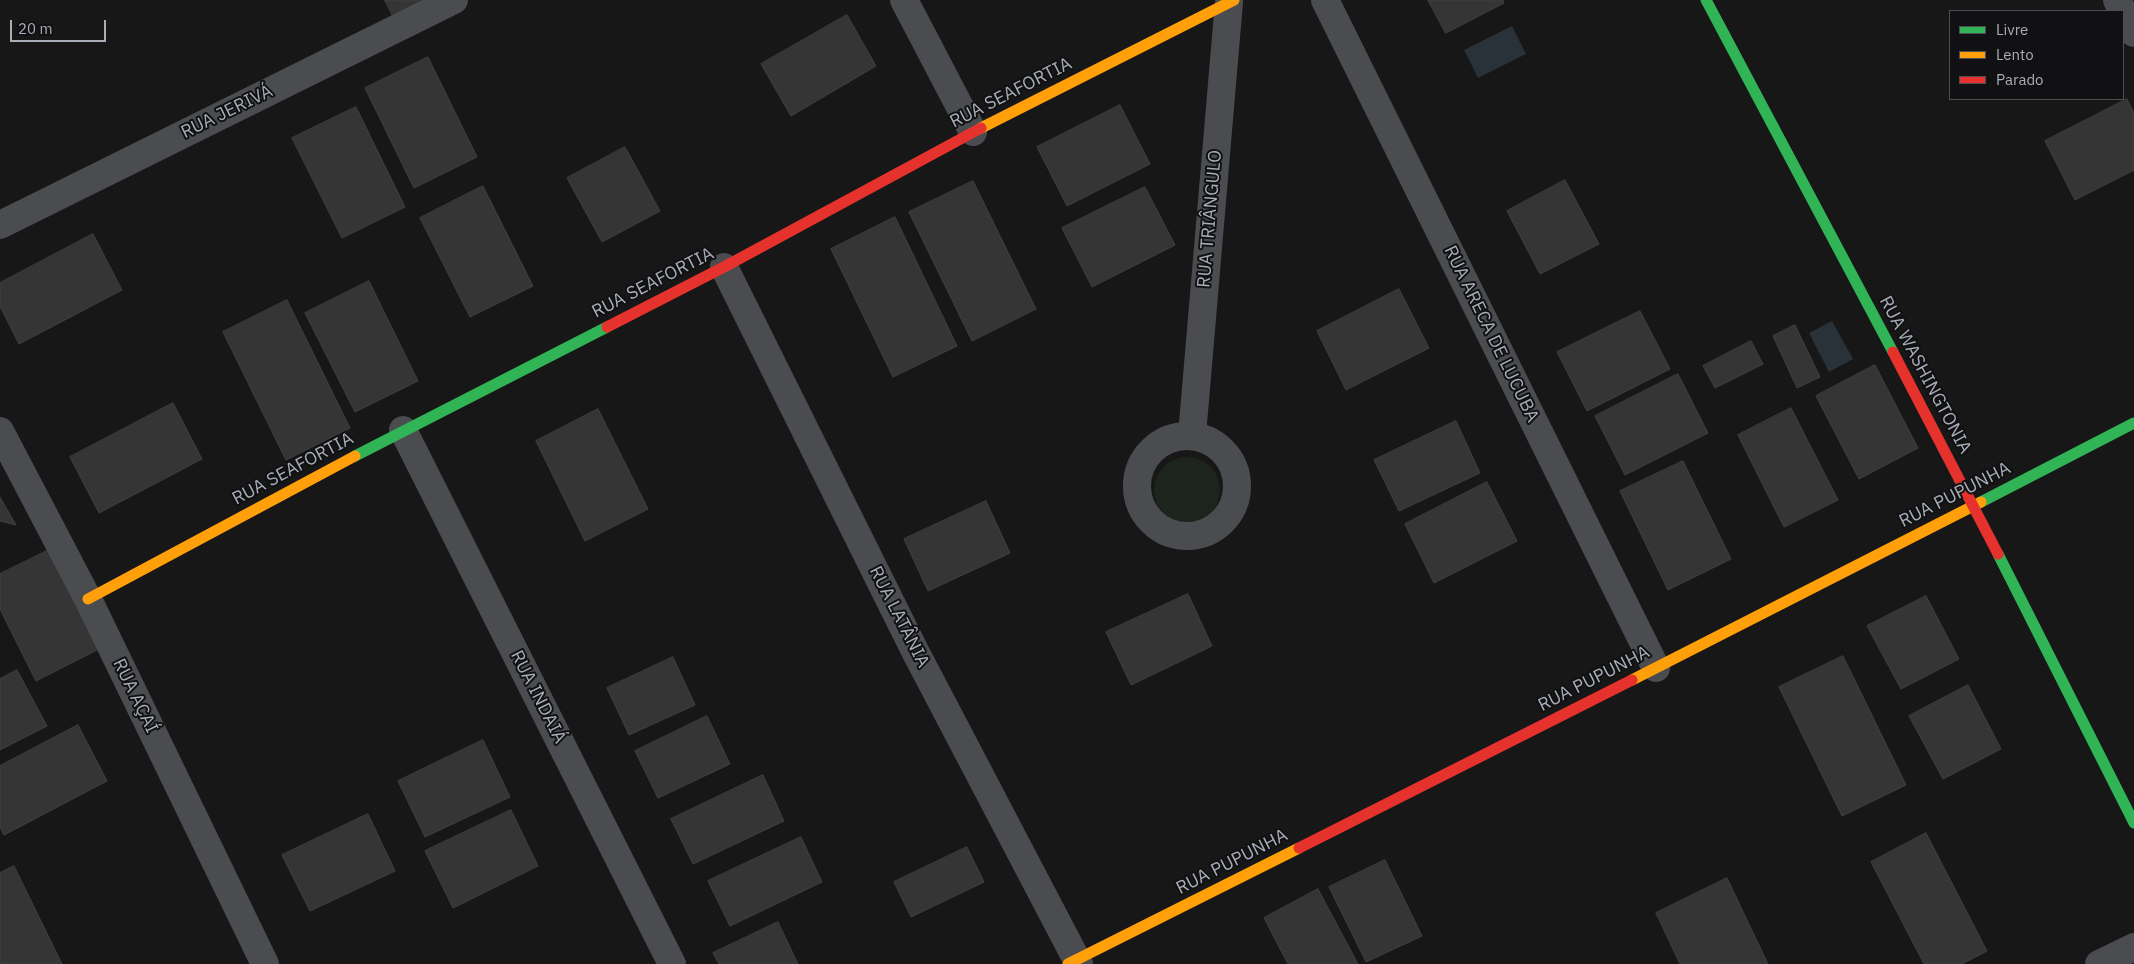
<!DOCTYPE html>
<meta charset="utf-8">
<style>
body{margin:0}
#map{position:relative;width:2134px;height:964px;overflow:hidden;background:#171717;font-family:"IBM Plex Sans",sans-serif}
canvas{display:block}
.legend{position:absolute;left:1949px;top:10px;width:175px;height:90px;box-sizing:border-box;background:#111113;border:1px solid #4d4f55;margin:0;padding:6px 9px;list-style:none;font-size:15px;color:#a8adb8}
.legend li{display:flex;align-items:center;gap:10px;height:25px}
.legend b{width:25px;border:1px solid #4d4f55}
.scale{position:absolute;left:10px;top:20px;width:96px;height:22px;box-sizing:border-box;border:2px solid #a8adb8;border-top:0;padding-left:6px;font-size:15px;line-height:18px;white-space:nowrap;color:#a8adb8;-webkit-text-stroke:4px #111113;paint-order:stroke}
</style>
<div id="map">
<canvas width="2134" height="964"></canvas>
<ul class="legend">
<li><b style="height:6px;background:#30b455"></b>Livre</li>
<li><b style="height:6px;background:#ff9f0a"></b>Lento</li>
<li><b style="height:6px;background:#e5322d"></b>Parado</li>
</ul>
<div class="scale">20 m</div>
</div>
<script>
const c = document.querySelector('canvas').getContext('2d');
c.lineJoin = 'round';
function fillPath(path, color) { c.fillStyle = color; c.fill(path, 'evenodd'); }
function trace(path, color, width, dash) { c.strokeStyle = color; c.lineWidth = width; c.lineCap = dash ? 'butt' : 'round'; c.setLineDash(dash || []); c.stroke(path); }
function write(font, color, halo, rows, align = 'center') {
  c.font = font + ' "IBM Plex Sans",sans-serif'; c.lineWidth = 4; c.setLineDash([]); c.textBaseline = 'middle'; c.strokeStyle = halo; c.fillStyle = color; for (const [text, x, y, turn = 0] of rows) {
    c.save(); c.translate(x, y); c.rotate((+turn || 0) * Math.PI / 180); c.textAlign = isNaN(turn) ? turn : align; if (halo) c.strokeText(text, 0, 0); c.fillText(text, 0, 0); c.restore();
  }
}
fillPath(new Path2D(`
 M1154 490a33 33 0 1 1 66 0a33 33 0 1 1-66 0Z`), '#1d241e');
fillPath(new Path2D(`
 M1512,26L1526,54L1478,78L1464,50Z
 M1832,321L1853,359L1829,372L1809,333Z`), '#2a3239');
const building = new Path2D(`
 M385,0H441L396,22Z
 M1428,0H1503L1504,3L1446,33Z
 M847,15L876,66L791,116L761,64Z
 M428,57L477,157L414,188L365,88Z
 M2127,99L2134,113V170L2075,200L2045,141Z
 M1120,105L1150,164L1067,206L1037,147Z
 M356,107L405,207L342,238L292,138Z
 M625,147L660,211L602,242L567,178Z
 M1565,180L1599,244L1540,274L1507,211Z
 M973,181L1036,309L972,341L909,212Z
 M483,186L533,286L470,317L420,218Z
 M1145,187L1175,245L1092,287L1062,228Z
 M895,217L957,346L893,377L831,249Z
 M93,234L122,290L19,344L0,306V283Z
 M369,281L418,381L355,412L305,313Z
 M1399,289L1429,348L1346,390L1317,331Z
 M287,300L350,428L286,460L223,332Z
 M1640,311L1670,369L1587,411L1557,352Z
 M1795,325L1820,377L1797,388L1773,336Z
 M1751,341L1763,364L1715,388L1703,366Z
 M1875,365L1918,448L1859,479L1816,396Z
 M1678,374L1708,433L1625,475L1595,416Z
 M173,403L202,459L99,513L70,457Z
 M1791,408L1838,500L1784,527L1738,435Z
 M598,409L648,509L585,541L536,441Z
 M1456,421L1480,473L1399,511L1374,460Z
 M1683,461L1731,559L1668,590L1620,491Z
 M1487,482L1517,541L1434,583L1405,524Z
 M0,497L16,525L0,521Z
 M986,501L1010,553L928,591L904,539Z
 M49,550L99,649L36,681L0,609V574Z
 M1188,594L1212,646L1131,685L1106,632Z
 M1926,596L1959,659L1901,689L1867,626Z
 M1843,656L1906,785L1842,816L1779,687Z
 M673,657L695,705L629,735L607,688Z
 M17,670L47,726L0,750V679Z
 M1968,685L2001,749L1943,779L1909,716Z
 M707,716L730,764L658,798L635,751Z
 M78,725L107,781L4,835L0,827V766Z
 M483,740L510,797L425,837L398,781Z
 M763,775L784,821L693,864L671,819Z
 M511,810L538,866L453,908L425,851Z
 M368,814L395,871L310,911L282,855Z
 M1926,833L1987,951L1962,964H1924L1871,862Z
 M801,837L822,882L730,926L708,881Z
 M967,847L984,882L911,917L894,882Z
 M1385,860L1422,936L1366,962L1329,887Z
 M14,866L62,964H0V873Z
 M1727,878L1768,964H1680L1656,913Z
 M1318,889L1358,964H1288L1264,918Z
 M778,922L798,964H719L713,953Z`);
fillPath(building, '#353536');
trace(building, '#3f4043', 1);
trace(new Path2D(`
 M904,0L973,132
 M1325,0L1656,668
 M2117,0L2134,33
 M0,225L454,0
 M724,267L915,651L1079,964
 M403,430L672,964
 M0,431L88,599L265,964
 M1192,435L1229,2
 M1137 486a50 50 0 1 1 100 0a50 50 0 1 1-100 0Z
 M2099,964L2134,947`), '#4b4c50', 28);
trace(new Path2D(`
 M1706,0L1893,352
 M355,456L607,327
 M1981,502L2134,423
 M1998,554L2134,823`), '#30b455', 11);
trace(new Path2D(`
 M981,128L1234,0
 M88,599L355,456
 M1632,680L1981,502
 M1068,964L1299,848`), '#ff9f0a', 11);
trace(new Path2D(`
 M607,327L724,267L981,128
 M1893,352L1998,554
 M1299,848L1632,680`), '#e5322d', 11);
write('18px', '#a8adb8', '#111113', [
 ["RUA SEAFORTIA",1011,93,-27],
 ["RUA JERIVÁ",227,112,-26],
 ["RUA TRIÂNGULO",1210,219,-85],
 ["RUA SEAFORTIA",653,283,-27],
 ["RUA ARECA DE LUCUBA",1491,334,64],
 ["RUA WASHINGTONIA",1925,375,62],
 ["RUA SEAFORTIA",293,469,-28],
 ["RUA PUPUNHA",1955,495,-27],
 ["RUA LATÂNIA",899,617,63],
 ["RUA PUPUNHA",1594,679,-27],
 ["RUA AÇAÍ",135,696,64],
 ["RUA INDAIÁ",538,697,63],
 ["RUA PUPUNHA",1232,862,-27]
]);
</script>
